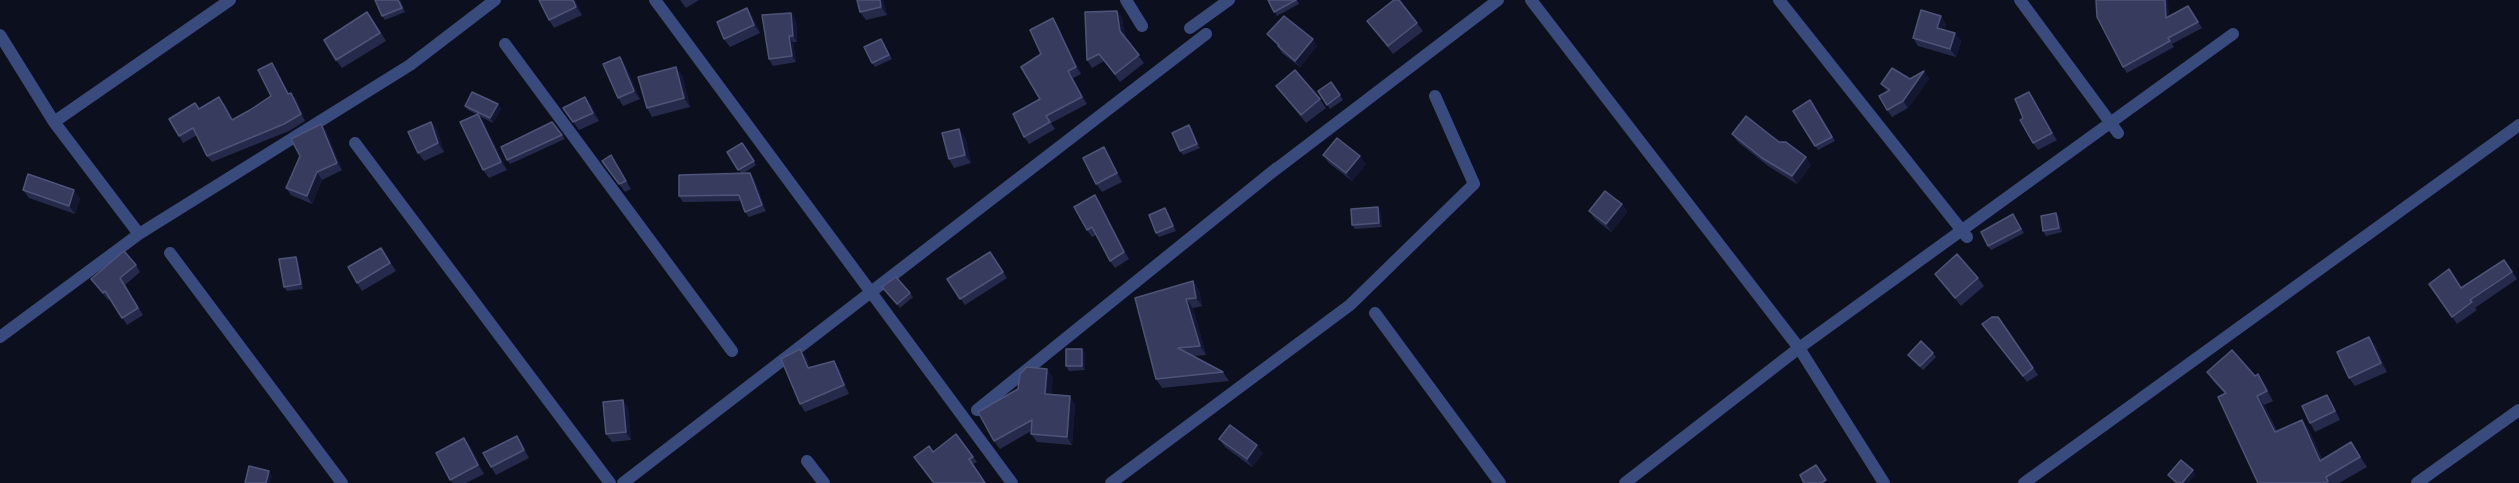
<!DOCTYPE html>
<style>
body{margin:0}
canvas{display:block;background:#0c0f1e}
</style>
<canvas width="2519" height="483"></canvas>
<script>
const c = document.querySelector('canvas').getContext('2d');
c.lineJoin = 'round';
function trace(path, color, width, dash) { c.strokeStyle = color; c.lineWidth = width; c.lineCap = dash ? 'butt' : 'round'; c.setLineDash(dash || []); c.stroke(path); }
function fillPath(path, color) { c.fillStyle = color; c.fill(path, 'evenodd'); }
trace(new Path2D(`
 M655,0L1012,483
 M1126,0L1142,26
 M1779,0L1967,237
 M2020,0L2118,133
 M1190,28L1229,0
 M0,35L54,122L139,234
 M505,44L732,351
 M54,122L230,0
 M355,143L610,483
 M1271,173L1498,0
 M170,253L342,483
 M1375,313L1500,483
 M0,337L139,234L410,65L495,0
 M977,410L1277,168
 M807,461L824,483
 M623,483L1206,34
 M1111,483L1350,305L1474,184L1435,96
 M1625,483L1799,348L2233,34
 M2417,483L2519,410`), '#384b7c', 12);
trace(new Path2D(`
 M1531,0L1799,348L1884,483
 M2024,483L2519,125`), '#384b7c', 12);
fillPath(new Path2D(`
 M400,0L405,12L385,20L382,16Z
 M575,0L582,15L554,28L549,20Z
 M680,0H699L686,8Z
 M857,0H883L887,15L866,20L860,12Z
 M1268,0H1297L1299,4L1277,16Z
 M2188,6L2202,28L2172,44L2174,47L2127,73L2123,67L2169,16Z
 M1117,11L1122,18L1125,38L1144,63L1120,82L1104,61L1092,68L1087,60Z
 M791,13L796,20L797,42H793L796,62L773,66L769,59Z
 M752,16L760,33L730,47L724,39Z
 M1941,16L1946,25L1944,30L1955,33L1961,41L1956,57L1918,46L1913,38Z
 M1053,18L1057,25L1081,74L1073,78L1087,104L1051,123L1055,129L1029,144L1024,137L1040,99L1041,54Z
 M373,20L386,41L342,68L336,60Z
 M1367,21L1417,23L1423,31L1393,54Z
 M1267,34L1317,46L1300,67L1282,53L1278,46L1272,40Z
 M884,43L892,59L875,67L872,63Z
 M620,57L625,65L640,99L623,106L618,98Z
 M276,69L289,94L296,99L305,121L289,131L212,162L207,156L197,135L183,143L179,136L199,109L224,103L233,120L250,110L271,96Z
 M1924,71L1929,79L1908,108L1892,117L1887,110L1888,92L1881,84L1910,79Z
 M682,75L690,107L652,117L647,108Z
 M1331,82L1343,100L1330,109L1318,91Z
 M1276,86L1320,99L1326,108L1306,123Z
 M2029,92L2057,140L2038,150L2033,143L2023,118Z
 M585,97L591,105L599,121L579,130L563,108Z
 M1813,105L1835,141L1818,150L1793,111Z
 M465,106L501,109L493,123L479,116L483,122L507,170L489,178L483,170L476,114L468,110Z
 M431,122L437,130L444,152L424,161L418,153Z
 M552,122L565,139L510,164L507,160Z
 M321,124L326,131L342,170L322,180L312,204L291,195L286,188Z
 M1189,125L1192,129L1200,148L1183,155L1180,151Z
 M1732,134L1779,142L1811,165L1797,184L1768,166L1738,142Z
 M965,137L971,163L954,168L949,159Z
 M742,143L756,165L744,173H750L754,179L766,211L749,217L745,212L741,201L683,202L679,196L741,173L727,152Z
 M611,155L631,189L625,192L602,161Z
 M1109,155L1122,182L1102,192L1096,184Z
 M1323,155L1366,164L1352,181L1329,163Z
 M23,190L80,198L75,214L29,198Z
 M1095,195L1100,203L1129,259L1115,268L1110,261L1096,235L1092,237L1087,230Z
 M1622,204L1627,212L1611,232L1595,219L1589,211Z
 M1378,207L1380,211L1382,227L1355,229L1352,225Z
 M1168,212L1176,231L1159,237L1156,233Z
 M2056,213L2059,217L2062,232L2046,236L2043,231Z
 M2013,214L2024,233L1991,250L1988,246Z
 M381,248L396,271L362,291L357,283Z
 M990,252L1007,278L965,305L947,279Z
 M2504,260L2517,279L2475,308L2477,310L2457,324L2429,284L2461,288Z
 M298,261L303,289L287,291L284,287Z
 M136,265L140,272L125,285L143,315L127,325L110,298L108,300L91,279Z
 M1935,274L1978,278L1984,286L1961,306Z
 M1193,281L1199,290L1202,306L1193,308L1206,355L1193,356L1223,372L1229,381L1162,388L1156,379Z
 M882,287L910,293L913,297L900,308Z
 M1998,317L2038,375L2027,382L1982,324Z
 M2375,345L2387,372L2355,386L2349,378Z
 M800,349L806,357L810,367L834,361L839,369L849,394L805,412L800,404Z
 M1085,353V370L1069,371L1066,366Z
 M1933,353L1936,357L1923,370L1911,359L1908,355Z
 M2207,372L2255,376L2265,384L2273,401L2264,405L2277,431L2302,420L2309,430L2322,459L2351,442L2367,467L2339,483H2258L2225,394L2214,382Z
 M1053,377L1051,395L1075,404L1072,445L1037,442L1031,434V431L1000,449L994,441Z
 M623,400L628,408L631,440L612,442L606,434Z
 M2332,403L2340,420L2315,432L2310,423Z
 M956,434L977,462L934,483L933,452Z
 M464,438L470,446L484,474L466,483H453L450,480Z
 M1219,439L1263,453L1252,467L1225,447Z
 M522,444L529,458L496,475L491,467Z`), '#252a4b');
fillPath(new Path2D(`
 M573,0H575L582,15L576,7Z
 M880,0H883L887,15L881,7Z
 M2165,0H2168L2170,24L2166,18Z
 M747,8L752,16L760,33L754,25Z
 M1117,11L1122,18L1125,39L1120,31Z
 M791,13L796,20L797,42L793,36Z
 M1941,16L1946,25L1943,36L1937,28Z
 M1053,18L1057,25L1081,74L1076,67Z
 M1955,33L1961,41L1956,57L1950,49Z
 M789,36L793,42L796,62L792,56Z
 M1313,39L1317,46L1300,67L1295,61Z
 M620,57L625,65L640,99L634,91Z
 M272,63L276,69L292,101L288,94Z
 M676,67L682,75L690,107L684,98Z
 M1068,71L1073,78L1087,104L1082,97Z
 M1924,71L1929,79L1908,108L1903,101Z
 M2029,92L2034,99L2057,140L2052,133Z
 M291,93L296,99L305,121L301,114Z
 M585,97L591,105L599,121L593,113Z
 M498,104L501,109L493,123L490,118Z
 M478,114L483,122L507,170L501,162Z
 M431,122L437,130L444,152L438,143Z
 M321,124L326,131L342,170L337,163Z
 M1189,125L1192,129L1200,148L1197,144Z
 M959,129L965,137L971,163L965,155Z
 M1104,147L1109,155L1122,182L1117,173Z
 M1360,156L1366,164L1352,181L1346,173Z
 M1806,157L1811,165L1797,184L1792,176Z
 M317,172L322,180L312,204L307,196Z
 M750,173L754,179L766,211L762,205Z
 M74,190L80,198L75,214L69,206Z
 M1095,195L1100,203L1129,259L1124,252Z
 M1622,204L1627,212L1611,232L1606,224Z
 M1378,207L1380,211L1382,227L1379,223Z
 M1165,208L1168,212L1176,231L1173,226Z
 M2056,213L2059,217L2062,232L2059,228Z
 M296,257L298,261L303,289L301,284Z
 M1193,281L1199,290L1202,306L1196,298Z
 M1186,299L1193,308L1206,355L1200,346Z
 M2369,337L2375,345L2387,372L2381,363Z
 M800,349L806,357L814,376L808,368Z
 M1082,349L1085,353V370L1082,366Z
 M834,361L839,369L849,394L844,385Z
 M1047,369L1053,377L1051,402L1045,394Z
 M2258,374L2265,384L2273,401L2267,391Z
 M1070,396L1075,404L1072,445L1067,437Z
 M2257,396L2264,405L2281,442L2275,432Z
 M623,400L628,408L631,440L626,432Z
 M2302,420L2309,430L2326,470L2320,461Z
 M517,436L522,444L529,458L524,450Z
 M464,438L470,446L484,474L478,465Z
 M1257,445L1263,453L1252,467L1247,459Z
 M2193,470L2196,474L2188,483H2182Z
 M269,471L272,476L270,483H266Z`), '#141731');
const building = new Path2D(`
 M375,0H398L402,8L382,16Z
 M539,0H573L576,7L549,20Z
 M857,0H880L881,7L860,12Z
 M1268,0H1296L1274,12Z
 M1394,0H1399L1417,23L1388,46L1367,21Z
 M2096,0H2165L2166,18L2188,6L2198,22L2168,38L2170,41L2123,67L2097,17Z
 M747,8L754,25L724,39L717,22Z
 M1921,10L1941,16L1937,28L1955,33L1950,49L1913,38Z
 M1117,11L1120,31L1139,55L1115,74L1099,54L1087,60L1085,12Z
 M367,12L380,33L336,60L324,40Z
 M791,13L793,36H789L792,56L769,59L762,15Z
 M1284,16L1313,39L1295,61L1278,46L1279,45L1267,34Z
 M1053,18L1076,67L1068,71L1082,97L1046,116L1050,122L1024,137L1013,114L1040,99L1021,67L1041,54L1030,30Z
 M881,39L889,55L872,63L864,47Z
 M620,57L634,91L618,98L603,64Z
 M272,63L288,94L291,93L301,114L284,124L207,156L193,128L179,136L169,119L195,103L199,109L219,97L232,120L250,110L271,96L258,70Z
 M676,67L684,98L647,108L638,77Z
 M1892,68L1910,79L1924,71L1903,101L1887,110L1879,96L1890,90L1881,84Z
 M1295,70L1320,99L1301,115L1276,86Z
 M1331,82L1340,95L1327,105L1318,91Z
 M472,92L498,104L490,118L465,106Z
 M2029,92L2052,133L2033,143L2020,120L2023,118L2015,99Z
 M585,97L593,113L573,122L563,108Z
 M1810,100L1832,137L1815,146L1793,111Z
 M478,114L501,162L483,170L460,122Z
 M1746,116L1779,142H1786L1806,157L1792,176L1762,158L1732,134Z
 M431,122L438,143L418,153L408,132Z
 M552,122L562,135L507,160L501,147Z
 M321,124L337,163L317,172L307,196L286,188L300,156L291,139Z
 M1189,125L1197,144L1180,151L1172,133Z
 M959,129L965,155L949,159L942,133Z
 M1337,138L1360,156L1346,173L1323,155Z
 M742,143L754,161L738,170L727,152Z
 M1104,147L1117,173L1096,184L1083,158Z
 M611,155L626,181L619,184L602,161Z
 M750,173L762,205L745,212L739,195L679,196V175Z
 M28,174L74,190L69,206L23,190Z
 M1605,191L1622,204L1606,224L1589,211Z
 M1095,195L1124,252L1110,261L1092,227L1087,230L1074,207Z
 M1378,207L1379,223L1352,225L1351,209Z
 M1165,208L1173,226L1156,233L1149,215Z
 M2056,213L2059,228L2043,231L2041,216Z
 M2013,214L2021,229L1988,246L1981,232Z
 M381,248L390,263L357,283L348,267Z
 M124,251L136,265L120,278L138,308L122,318L105,291L103,293L91,279Z
 M990,252L1003,272L960,299L947,279Z
 M1957,254L1978,278L1955,298L1935,274Z
 M296,257L301,284L284,287L279,259Z
 M2504,260L2512,272L2470,300L2472,302L2452,317L2429,284L2449,269L2461,288Z
 M896,277L910,293L897,304L882,287Z
 M1193,281L1196,298L1186,299L1200,346L1178,348L1223,372L1156,379L1135,298Z
 M1992,317H1998L2033,368L2023,376L1982,324Z
 M2369,337L2381,363L2349,378L2337,352Z
 M1921,341L1933,353L1920,366L1908,355Z
 M800,349L808,368L834,361L844,385L800,404L781,359Z
 M1066,349H1082V366H1066Z
 M2232,350L2255,376L2258,374L2267,391L2257,396L2275,432L2302,420L2320,461L2351,442L2360,457L2326,477L2328,481L2325,483H2258L2218,397L2226,393L2207,372Z
 M1027,367L1047,369L1045,394L1070,396L1067,437L1031,434L1032,420L994,441L978,412L1018,389L1020,374Z
 M2327,395L2335,411L2310,423L2302,406Z
 M623,400L626,432L606,434L603,402Z
 M1230,425L1257,445L1247,459L1219,439Z
 M956,434L973,457L969,459L985,483H934L914,457L929,446L933,452Z
 M517,436L524,450L491,467L483,453Z
 M464,438L478,465L450,480L436,453Z
 M2181,460L2193,470L2182,483H2177L2168,475Z
 M1816,465L1826,480L1821,483H1804L1800,475Z
 M249,466L269,471L266,483H245Z`);
fillPath(building, '#373c5f');
trace(building, '#4e5478', 1.5);
</script>
